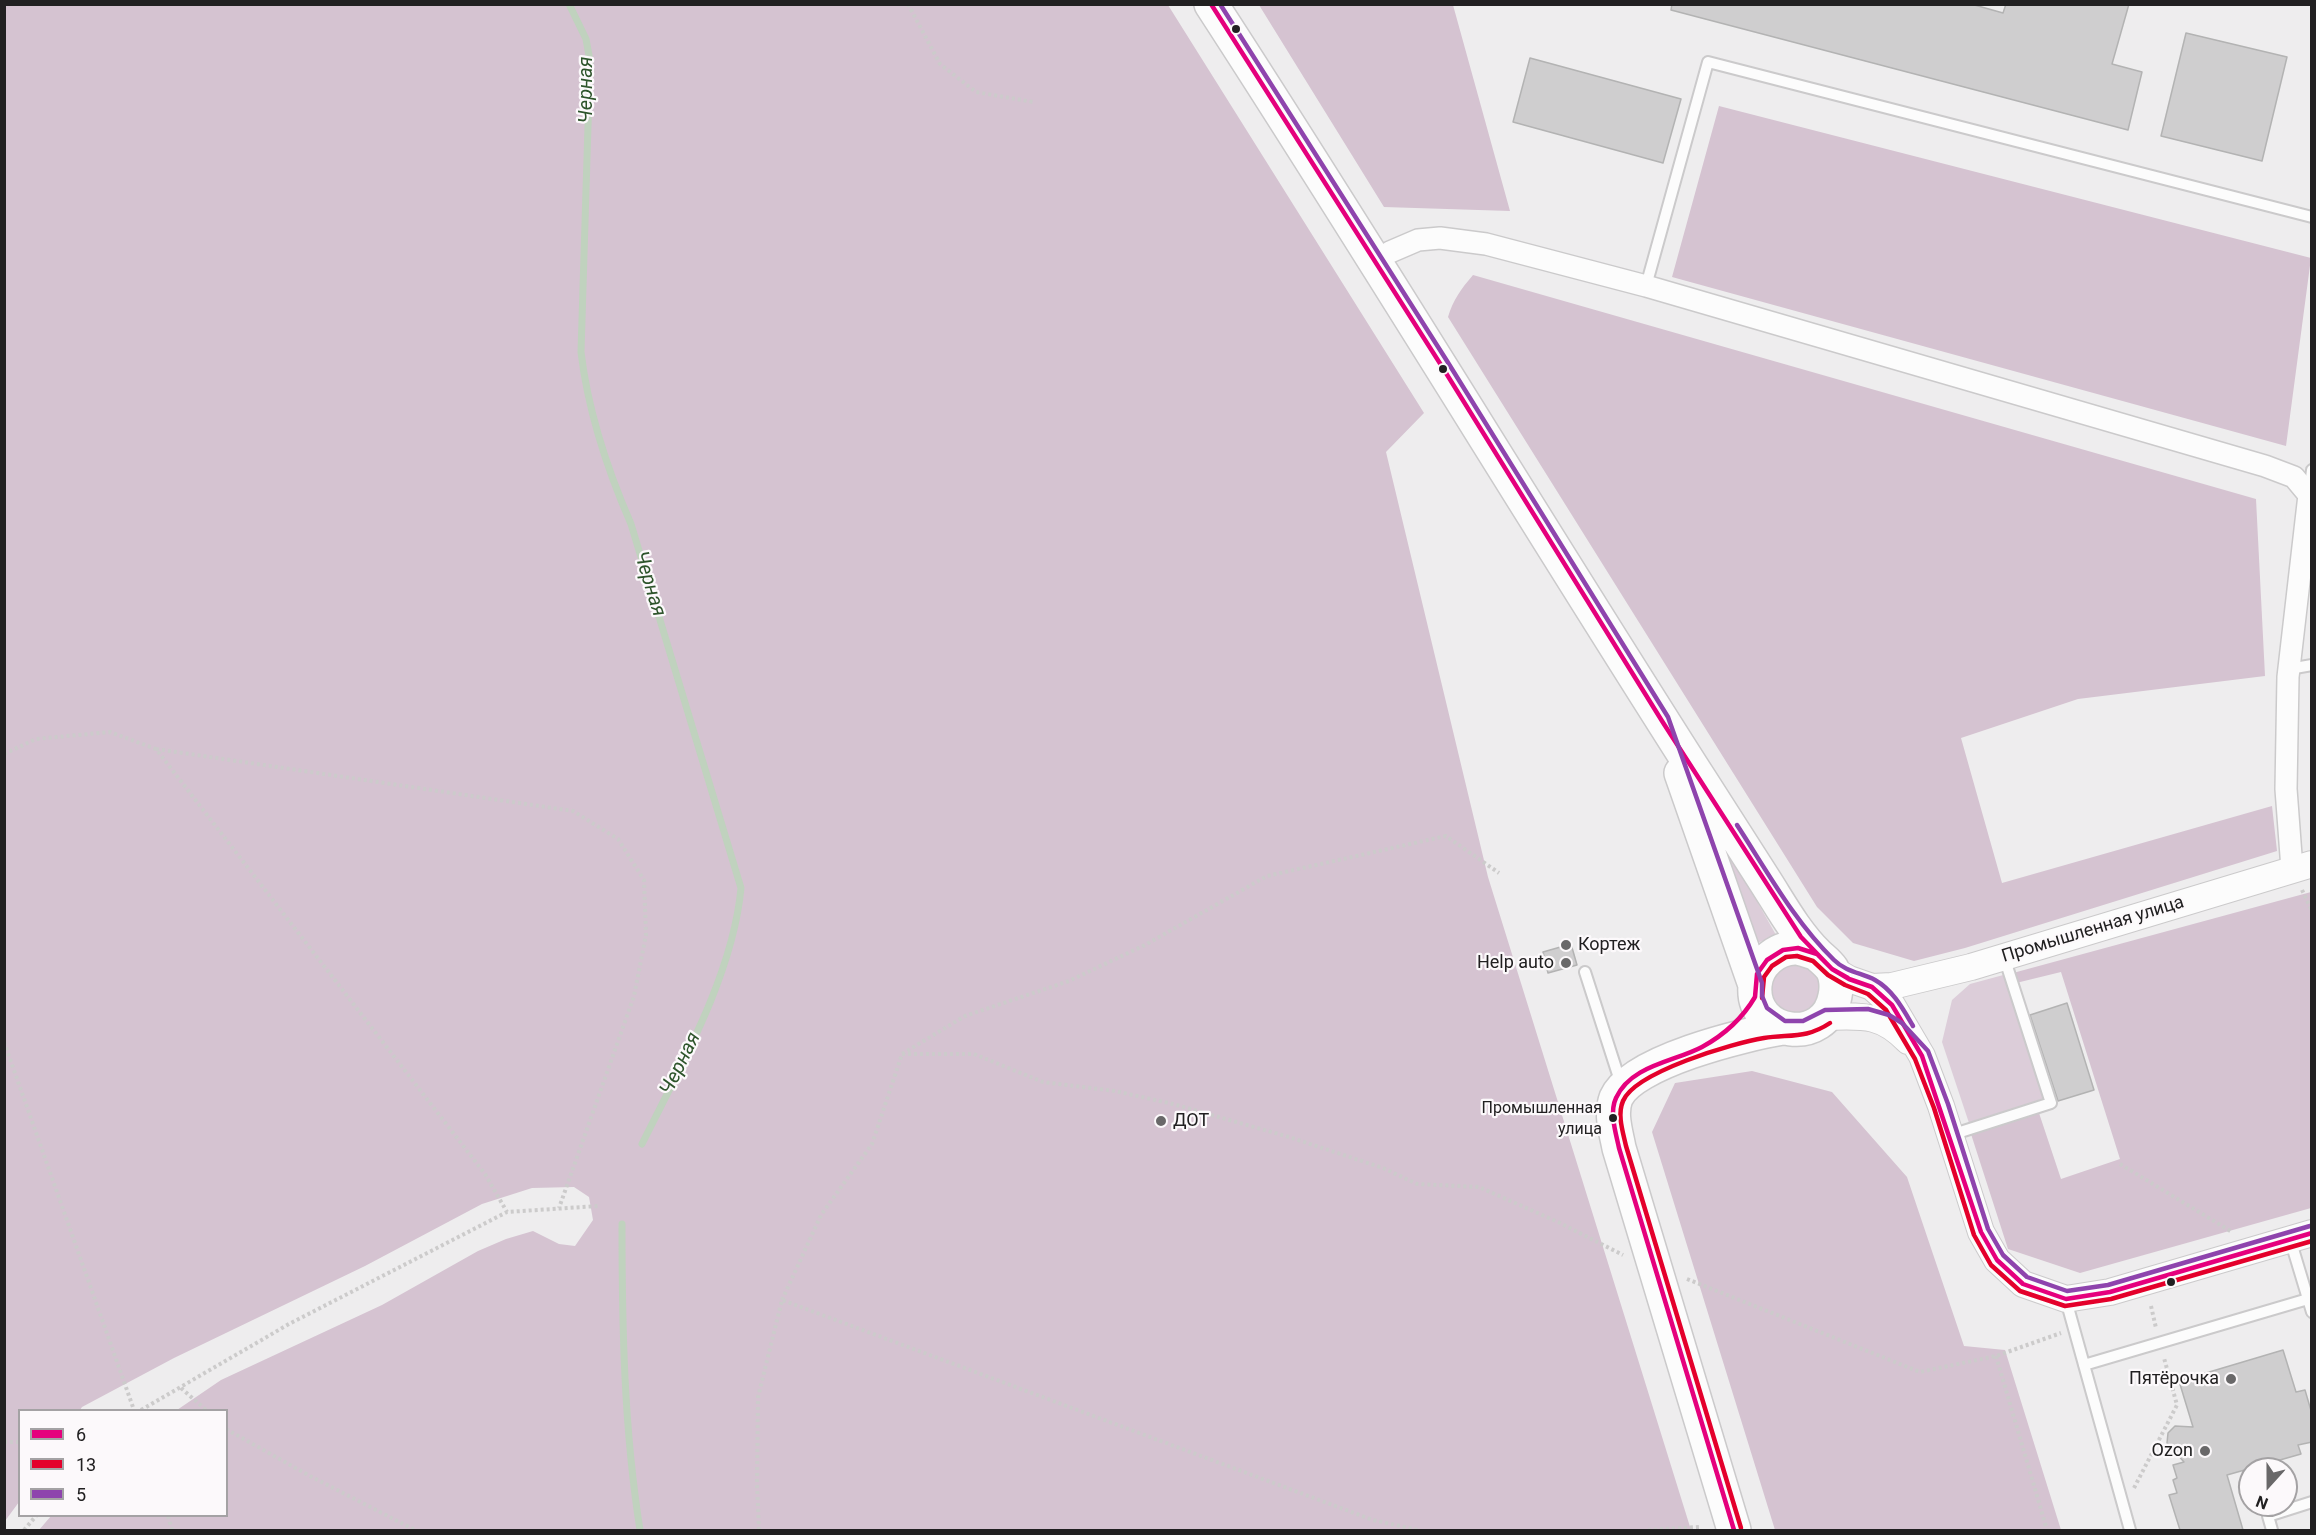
<!DOCTYPE html>
<meta charset="utf-8">
<style>
body{margin:0}
#map{position:relative;width:2316px;height:1535px;overflow:hidden;background:#eeedee;font-family:Roboto,sans-serif}
canvas{display:block}
.frame{position:absolute;inset:0;border:6px solid #212021;pointer-events:none}
.legend{position:absolute;left:18px;top:1409px;width:210px;height:108px;box-sizing:border-box;background:#fcf9fb;border:2px solid #a4a2a4;margin:0;padding:8px 10px;list-style:none;font-size:18px;color:#212021}
.legend li{display:flex;align-items:center;gap:12px;height:30px}
.legend b{width:30px;border:2px solid #a4a2a4}
.north{position:absolute;left:2238px;top:1457px;width:60px;height:60px;box-sizing:border-box;background:#fcf9fb;border:2px solid #a4a2a4;border-radius:50%;rotate:201deg;font-size:16px;font-weight:700;line-height:24px;text-align:center;color:#212021}
.north::after{content:'';display:block;margin:auto;width:21px;height:27px;background:#696869;clip-path:polygon(50% 0,100% 100%,50% 72%,0 100%)}
</style>
<div id="map">
<canvas width="2316" height="1535"></canvas>
<div class="frame"></div>
<ul class="legend">
<li><b style="height:8px;background:#e5007d"></b>6</li>
<li><b style="height:8px;background:#e4002b"></b>13</li>
<li><b style="height:8px;background:#8e44ad"></b>5</li>
</ul>
<div class="north">N</div>
</div>
<script>
const c = document.querySelector('canvas').getContext('2d');
c.lineJoin = 'round';
function fillPath(path, color) { c.fillStyle = color; c.fill(path, 'evenodd'); }
function trace(path, color, width, dash) { c.strokeStyle = color; c.lineWidth = width; c.lineCap = dash ? 'butt' : 'round'; c.setLineDash(dash || []); c.stroke(path); }
function write(font, color, halo, rows, align = 'center') {
  c.font = font + ' Roboto,sans-serif'; c.lineWidth = 4.5; c.setLineDash([]); c.textBaseline = 'middle'; c.strokeStyle = halo; c.fillStyle = color; for (const [text, x, y, turn = 0] of rows) {
    c.save(); c.translate(x, y); c.rotate((+turn || 0) * Math.PI / 180); c.textAlign = isNaN(turn) ? turn : align; if (halo) c.strokeText(text, 0, 0); c.fillText(text, 0, 0); c.restore();
  }
}
fillPath(new Path2D(`
 M1732,857L1776,935L1753,945L1727,860Z
 M1772 989a24 24 0 1 1 48 0a24 24 0 1 1-48 0Z
 M2007,974L2047,1102L1970,1126L1942,1042L1952,1000L1970,984Z`), '#dccdd9');
fillPath(new Path2D(`
 M5,4L1168,5L1424,413L1386,452L1488,877L1691,1530H39L51,1516H226V1410H177L221,1380L382,1305L478,1251L506,1239L533,1231L559,1244L575,1246L593,1220L589,1197L574,1187L532,1188L482,1204L365,1266L174,1358L82,1407L80,1410H20L19,1502L5,1521Z
 M1259,5H1453L1510,211L1384,207Z
 M1719,106L2311,258L2286,446L1672,277Z
 M1473,275L2256,499L2265,676L2078,699L1961,738L2002,883L2272,806L2277,851L1965,948L1914,961L1853,943L1817,907L1448,317C1453,300 1461,289 1473,275Z
 M2311,892V1208L2080,1273L2008,1249L1971,1134L2039,1113L2061,1179L2120,1159L2061,972L2016,983L2013,973Z
 M1752,1071L1832,1092L1907,1177L1964,1346L2005,1350L2061,1530H1775L1652,1132L1675,1083Z`), '#d5c3d1');
trace(new Path2D(`
 M569,4L586,39L590,61L581,352C588,411 607,469 631,524L741,888C733,975 680,1067 642,1144
 M622,1224C622,1326 624,1429 640,1530`), '#c0d2be', 7);
const building = new Path2D(`
 M1672,4H1971L2003,13L2006,4H2129L2112,64L2142,72L2128,130L1671,10Z
 M2186,33L2287,57L2262,161L2161,136Z
 M1530,58L1681,99L1663,163L1513,122Z
 M1571,944L1577,965L1548,973L1543,952Z
 M2067,1003L2094,1090L2058,1101L2030,1015Z
 M2283,1350L2296,1392L2305,1390L2312,1414V1442L2298,1445L2301,1454L2227,1475L2243,1530H2180L2169,1495L2177,1493L2173,1480L2177,1478L2173,1465L2184,1462L2167,1443L2168,1433L2175,1426L2193,1427L2179,1381Z`);
fillPath(building, '#cfcecf');
trace(building, '#b3b3b3', 1.5);
const service = new Path2D(`
 M1646,286L1708,62L2312,217
 M2309,494L2312,470
 M2289,669L2312,665
 M1585,972L1621,1084
 M1951,1135L2051,1103L2004,957
 M2290,1239L2312,1312
 M2066,1300L2130,1530
 M2084,1365L2308,1299
 M2272,1530L2268,1516L2312,1502`);
const minor = new Path2D(`
 M1375,262L1390,252L1418,240L1440,238L1486,244L1646,286L2265,466L2294,477L2309,495L2288,677L2286,789L2292,869`);
const tertiary = new Path2D(`
 M1832,969L1849,979L1872,987L1892,1005L1922,1056L1941,1106L1981,1232L1997,1260L2023,1284L2066,1299L2110,1292L2312,1233
 M1872,987L1892,986L1971,967L2312,864
 M1826,1017C1862,1016 1881,1013 1908,1041`);
const primary = new Path2D(`
 M1211,4C1378,261 1536,523 1701,781C1722,814 1743,847 1765,881C1781,906 1795,932 1817,954C1821,958 1828,963 1832,969C1836,976 1837,987 1835,996C1826,1047 1751,1036 1755,986C1756,965 1776,947 1797,948C1803,949 1811,952 1817,954
 M1681,773L1755,985
 M1734,1530L1619,1148C1616,1132 1610,1114 1616,1098C1631,1062 1745,1034 1783,1028`);
trace(service, '#cbcacb', 14);
trace(minor, '#cbcacb', 24);
trace(tertiary, '#cbcacb', 28);
trace(primary, '#cbcacb', 36);
trace(new Path2D(`
 M908,4L940,64L976,92L1033,102
 M156,749L573,811L618,839L644,880L646,935L634,996L559,1208
 M4,754L36,739L110,732L156,749L485,1174L507,1212
 M2302,890L2312,911
 M4,1042L134,1410
 M902,1054H974L1043,1082L1115,1091L1173,1104L1289,1137L1383,1168L1417,1184L1479,1187L1558,1222L1623,1255
 M2120,1164L2232,1232
 M1687,1279L1920,1372L1996,1356L2061,1333
 M782,1300L821,1215L872,1144L902,1054L965,1016L1069,981L1145,945L1267,876L1446,836L1499,873
 M2151,1306L2156,1328
 M1996,1356L2047,1530
 M181,1388L206,1410
 M141,1410L289,1324L507,1212L598,1206
 M226,1429L308,1475L415,1530
 M4,1442H20
 M2134,1488L2177,1405L2164,1358
 M168,1516L172,1530
 M24,1530L36,1516
 M759,1530L757,1484L758,1397L782,1300L1373,1520L1418,1530
 M1648,1530L1699,1527`), '#cccbcb', 4, [3, 3]);
trace(service, '#fcfcfc', 10);
trace(minor, '#fcfcfc', 21);
trace(tertiary, '#fcfcfc', 26);
trace(primary, '#fcfcfc', 33);
trace(new Path2D(`
 M1211,4L1441,365L1662,721L1801,937L1832,969L1849,979L1872,987L1892,1005L1922,1056L1981,1232L1997,1260L2023,1284L2066,1299L2110,1292L2312,1233
 M1755,997L1757,974L1767,960L1783,950L1798,948L1817,954L1832,969L1848,978
 M1734,1530L1619,1148C1616,1133 1609,1113 1616,1098C1631,1065 1674,1062 1702,1047C1724,1035 1742,1019 1755,997`), '#e5007d', 4.5);
trace(new Path2D(`
 M1762,998L1764,977L1772,966L1786,957L1797,956L1813,961L1828,975L1845,985L1868,994L1886,1010L1915,1059L1934,1108L1974,1235L1991,1265L2020,1291L2065,1306L2111,1299L2312,1241
 M1741,1528L1626,1146C1623,1132 1617,1115 1623,1101C1635,1072 1733,1043 1764,1038C1790,1034 1806,1039 1830,1023`), '#e4002b', 4.5);
trace(new Path2D(`
 M1220,4L1447,361L1668,717L1762,983V996L1767,1008L1785,1021H1803L1825,1010L1868,1009L1889,1015L1902,1023L1928,1051L1948,1104L1988,1229L2003,1255L2027,1277L2067,1291L2108,1285L2310,1226
 M1737,825C1767,871 1794,921 1834,960C1846,972 1862,973 1875,980C1893,990 1903,1009 1913,1026`), '#8e44ad', 4.5);
for (const [x, y, r, color] of [
 [1236,29,5,"#212021"],
 [1443,369,5,"#212021"],
 [1566,945,6,"#696869"],
 [1566,963,6,"#696869"],
 [1613,1118,5,"#212021"],
 [1161,1121,6,"#696869"],
 [2171,1282,5,"#212021"],
 [2231,1379,6,"#696869"],
 [2205,1451,6,"#696869"]
]) { const dot = new Path2D(); dot.arc(x, y, r, 0, 2 * Math.PI); c.fillStyle = color; c.fill(dot); trace(dot, '#fcf9fb', 2); }
write('16px', '#212021', '#fcf9fb', [
 ["Промышленная",1602,1109],
 ["улица",1602,1130]
], 'right');
write('18px', '#212021', '#fcf9fb', [
 ["Промышленная улица",2093,930,-17]
]);
write('18px', '#212021', '#fcf9fb', [
 ["Кортеж",1578,945,"left"],
 ["Help auto",1554,963],
 ["ДОТ",1173,1121,"left"],
 ["Пятёрочка",2219,1379],
 ["Ozon",2193,1451]
], 'right');
write('italic 20px', '#2d542b', '#fcf9fb', [
 ["Черная",587,90,-90],
 ["Черная",649,584,73],
 ["Черная",681,1064,-64]
]);
</script>
